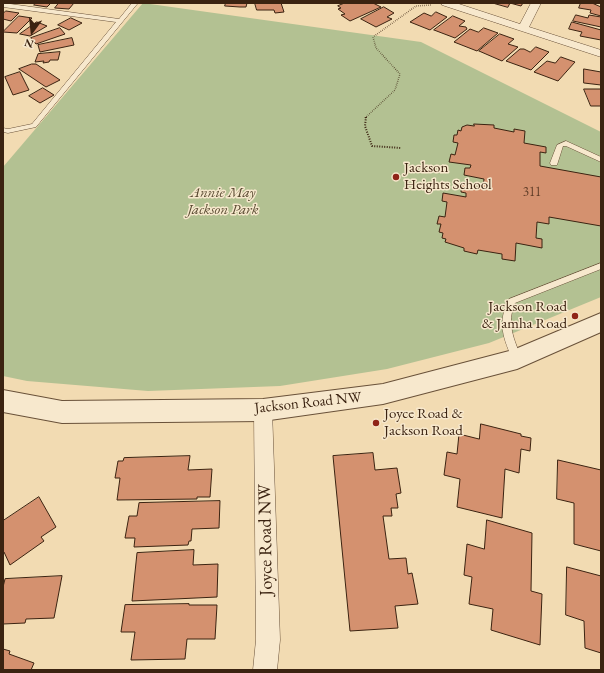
<!DOCTYPE html>
<style>
body{margin:0}
#map{position:relative;width:604px;height:673px;overflow:hidden;background:#f2dbb2;font-family:"EB Garamond",serif}
canvas{display:block}
.frame{position:absolute;inset:0;border:4px solid #3b2311;pointer-events:none}
.north{position:absolute;left:12px;top:12px;width:40px;height:40px;-webkit-text-stroke:3px #f7e8cd;paint-order:stroke;rotate:195deg;font-size:11px;font-weight:700;line-height:16px;text-align:center;color:#3b2311}
.north::after{content:'';display:block;margin:auto;width:14px;height:18px;background:#3b2311;clip-path:polygon(50% 0,100% 100%,50% 72%,0 100%)}
</style>
<div id="map">
<canvas width="604" height="673"></canvas>
<div class="frame"></div>
<div class="north">N</div>
</div>
<script>
const c = document.querySelector('canvas').getContext('2d');
c.lineJoin = 'round';
function fillPath(path, color) { c.fillStyle = color; c.fill(path, 'evenodd'); }
function trace(path, color, width, dash) { c.strokeStyle = color; c.lineWidth = width; c.lineCap = dash ? 'butt' : 'round'; c.setLineDash(dash || []); c.stroke(path); }
function write(font, color, halo, rows, align = 'center') {
  c.font = font + ' "EB Garamond",serif'; c.lineWidth = 3; c.setLineDash([]); c.textBaseline = 'middle'; c.strokeStyle = halo; c.fillStyle = color; for (const [text, x, y, turn = 0] of rows) {
    c.save(); c.translate(x, y); c.rotate((+turn || 0) * Math.PI / 180); c.textAlign = isNaN(turn) ? turn : align; if (halo) c.strokeText(text, 0, 0); c.fillText(text, 0, 0); c.restore();
  }
}
fillPath(new Path2D(`
 M143,3L421,42L601,132V297L489,343L387,369L280,386L148,391L27,381L3,376V167Z`), '#b3c192');
const building = new Path2D(`
 M36,3H51L47,7L34,5Z
 M59,3H74L69,9L55,8Z
 M226,3H247L246,7H240L225,6Z
 M255,3H281L284,12L275,13L274,10H257Z
 M345,3H373L381,7L350,21L341,15L345,14L338,9L341,8L338,6Z
 M493,3H523L521,6L510,3L508,7Z
 M581,3H592L601,7V16L590,13L591,10L579,8Z
 M384,7L394,13L387,17L392,19L376,27L361,19Z
 M6,11L19,13L11,21L3,19V14Z
 M436,12L447,17L430,30L410,22L424,13L431,16Z
 M576,15L588,18L589,15L601,17V27L573,21Z
 M19,16L32,18L17,33L3,32Z
 M453,16L465,21L459,26L466,27L467,29L455,38L434,30Z
 M71,18L82,23L69,30L58,25Z
 M37,22L47,26L30,36L20,34Z
 M572,22L601,30V40L580,36L582,32L569,29Z
 M60,28L65,34L36,44L31,38Z
 M484,28L498,33L477,51L454,42L470,29L478,32Z
 M500,34L514,39L508,44L518,47L502,61L479,51Z
 M72,38L74,45L40,52L38,45Z
 M536,47L549,52L531,70L506,61L520,49H524L530,52Z
 M60,52L58,60H50L49,62L43,63L44,61L35,62L38,54Z
 M561,57L575,62L558,81L534,72L547,61L555,63Z
 M32,64H36L60,80L46,87L19,69Z
 M584,69L601,72V85L584,83Z
 M20,72L29,90L13,95L5,77Z
 M43,88L54,95L40,103L29,96Z
 M584,89H601V106H591Z
 M474,124L494,125V128L514,132V129L525,131L524,143L546,147V153L540,152V166L601,177V226L549,217V224L537,222L536,238L542,239V248L516,243L515,261L502,259V254L478,250L477,254L464,251V248L445,242L446,239L442,238L443,233L439,232L441,224H437L439,216L445,217L447,202L442,201L443,193L466,197V193L461,192L462,184L483,188L484,179L464,175L465,168H470L471,165L449,162L451,154L455,155L458,143L453,142L454,135H457L458,130L461,131L462,127L467,125L474,126Z
 M481,424L521,434V436L531,438L530,451L521,449L519,473L505,469L502,518L457,507L460,479L444,475L447,452L457,454L459,434L479,439Z
 M373,453L375,470L397,468L401,493L396,494L398,508H391L392,516H383L389,559L406,558L408,574L412,573L418,604L395,606L398,628L350,631L333,456Z
 M190,456L188,470L212,469L210,497H197V499L117,500L120,478H115L118,461H123L124,458Z
 M558,460L601,470V551L574,544V503L557,499Z
 M39,497L56,527L41,537L44,541L10,565L4,552H3V521Z
 M220,501L219,528L192,529L191,541H189L188,545L134,547L135,538H125L129,516H137L139,503Z
 M487,520L532,533L531,591L542,594L540,645L491,630L493,609L469,604L472,577L464,575L467,544L484,549Z
 M194,550L193,565L218,564L217,597L132,601L137,553Z
 M567,567L601,576V653L585,648L584,621L566,615Z
 M62,576L54,618L26,619L25,623L3,624V587L5,579Z
 M189,604V605H217L215,639H187L185,659L131,660L135,632H121L125,605Z
 M3,649L10,651L9,654L34,663L31,670H3Z`);
fillPath(building, '#d4916f');
trace(building, '#3b2311', 1);
const service = new Path2D(`
 M3,3L119,19L132,3H138L36,127L8,133L3,132V128L8,129L32,124L116,22L3,7Z
 M566,141L601,157V162L566,146H563L557,165H551L550,163L557,145Z
 M601,263V269L515,303C506,323 514,340 522,359L520,362L517,363L514,362C503,339 497,322 509,299Z`);
const minor = new Path2D(`
 M441,3H456L520,24L531,3H541L529,27L601,50V57L442,5Z
 M263,402L270,404L272,410L280,640L277,670H253L256,640L254,410L256,404Z`);
const tertiary = new Path2D(`
 M601,313V332L517,369L383,404L263,421L62,423L3,412V390L62,401L263,399L383,384L513,350Z`);
trace(service, '#695139', 1);
trace(minor, '#695139', 1);
trace(tertiary, '#695139', 2);
trace(new Path2D(`
 M365,118L395,90L400,74L376,48L373,37L416,6L431,5`), '#3b2311', 1.5, [0.5, 1.5]);
trace(new Path2D(`
 M366,117L365,126L372,146L401,148`), '#3b2311', 2, [1, 1.5]);
fillPath(service, '#f7e8cd');
fillPath(minor, '#f7e8cd');
fillPath(tertiary, '#f7e8cd');
for (const [x, y, r, color] of [
 [396,177,4,"#8f2418"],
 [575,316,4,"#8f2418"],
 [376,423,4,"#8f2418"]
]) { const dot = new Path2D(); dot.arc(x, y, r, 0, 2 * Math.PI); c.fillStyle = color; c.fill(dot); trace(dot, '#f7e8cd', 1.5); }
write('13px', '#613e28', null, [
 ["311",532,192]
]);
write('15px', '#3b2311', '#f7e8cd', [
 ["Jackson",404,168],
 ["Heights School",404,185],
 ["Jackson Road",567,307,"right"],
 ["& Jamha Road",567,324,"right"],
 ["Joyce Road &",384,414],
 ["Jackson Road",384,431]
], 'left');
write('italic 15px', '#594a31', '#f7e8cd', [
 ["Annie May",223,193],
 ["Jackson Park",223,210]
]);
write('15px', '#3b2311', '#f7e8cd', [
 ["Jackson Road NW",308,403,-6]
]);
write('18px', '#3b2311', '#f7e8cd', [
 ["Joyce Road NW",266,540,-91]
]);
</script>
